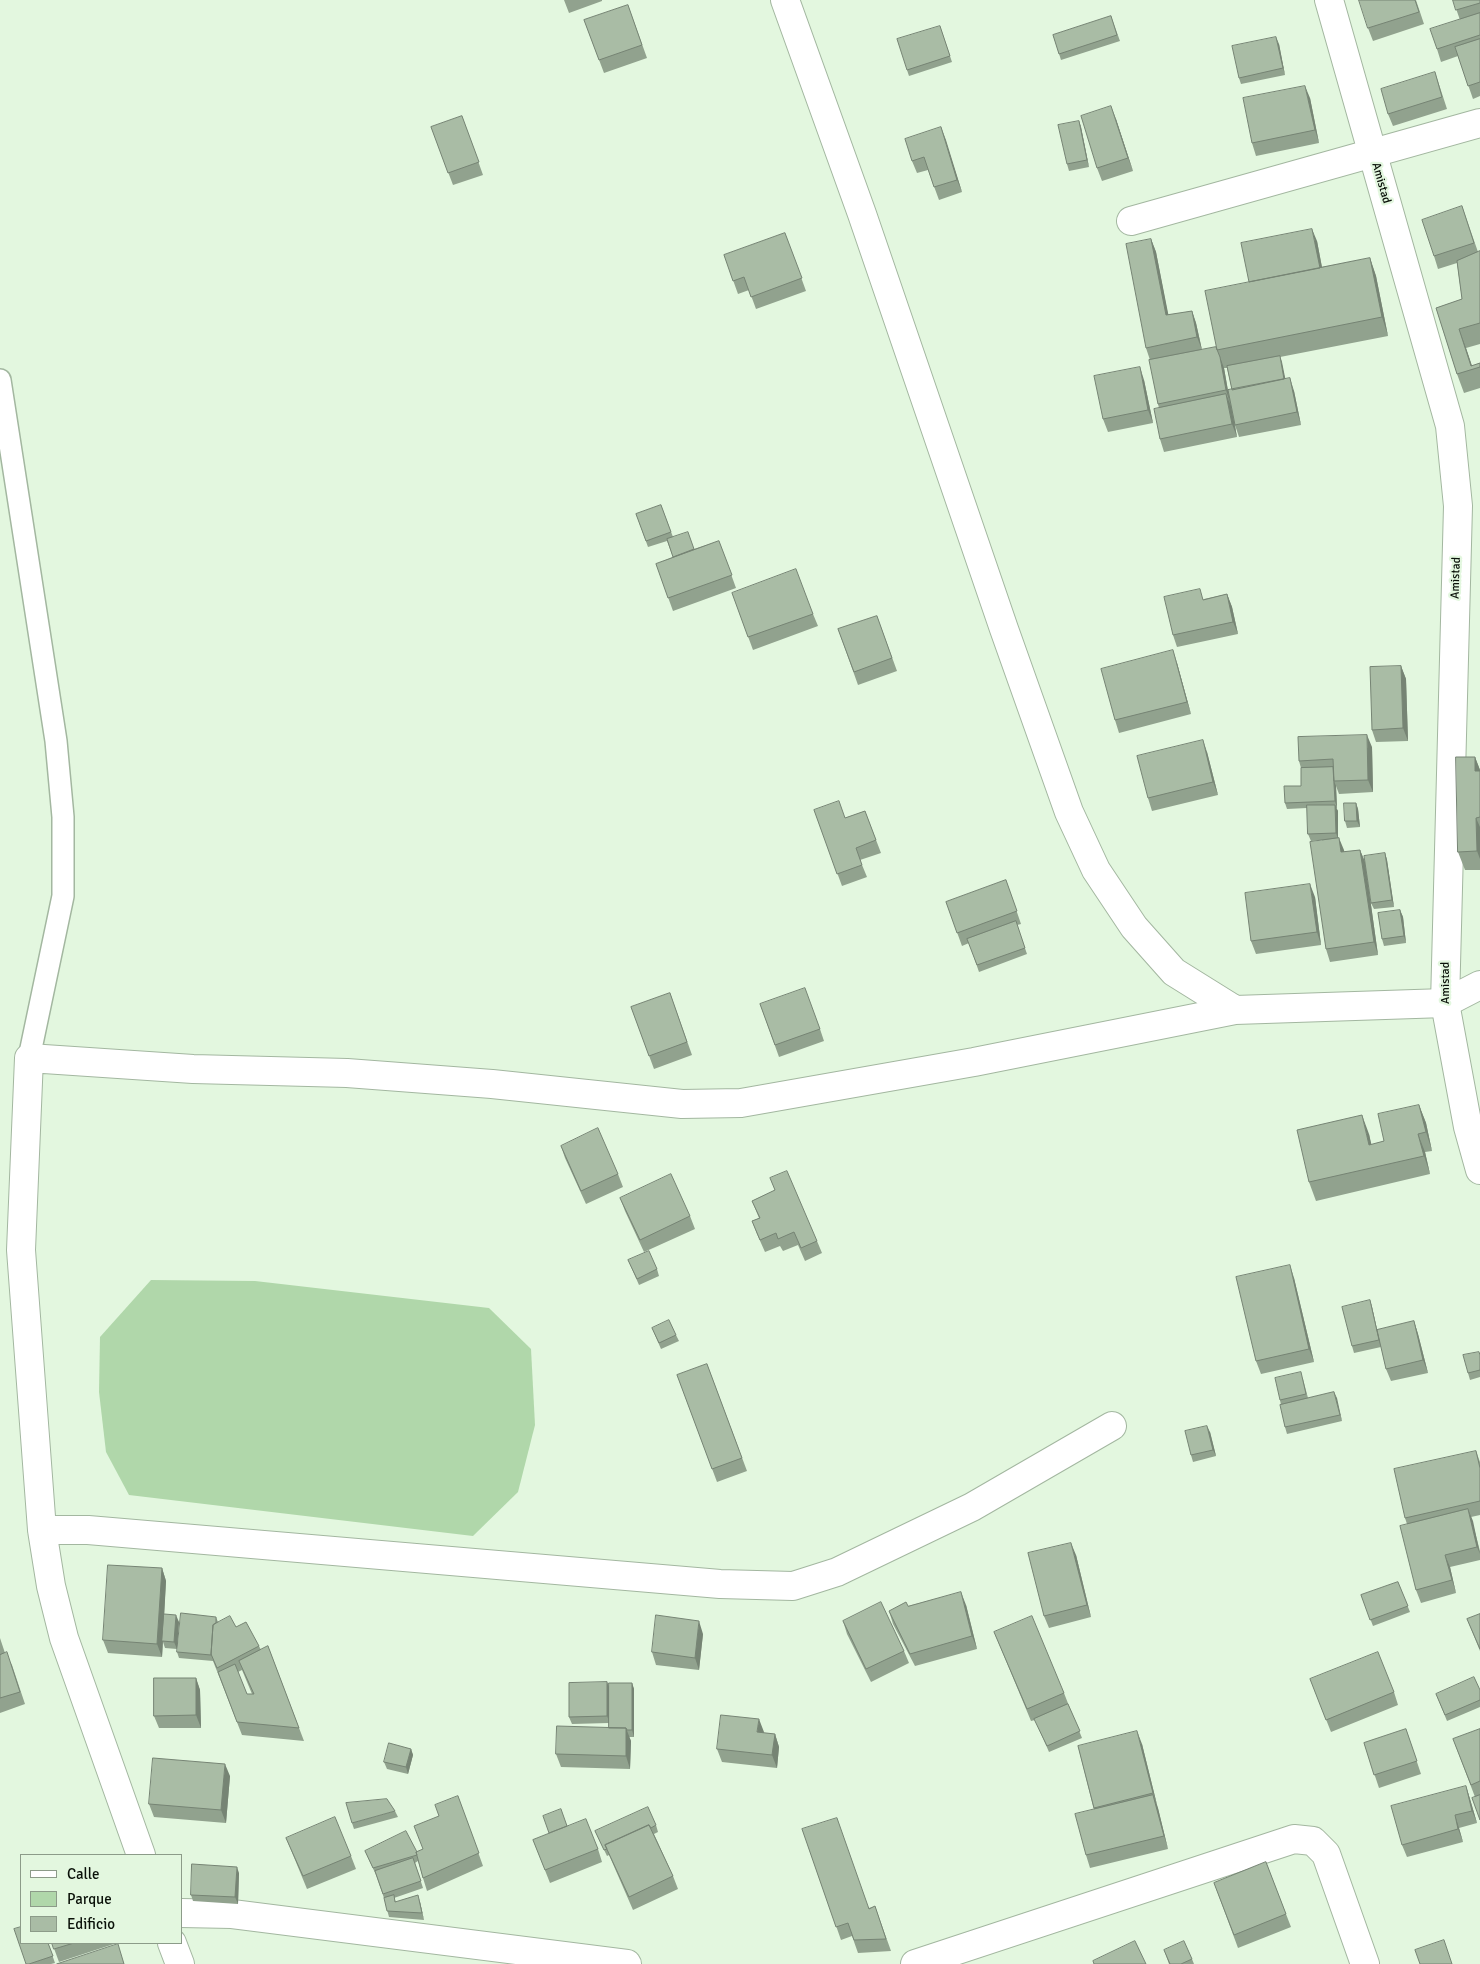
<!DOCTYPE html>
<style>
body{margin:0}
#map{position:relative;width:1480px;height:1964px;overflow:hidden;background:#e3f7df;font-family:Signika,sans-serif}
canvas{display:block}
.legend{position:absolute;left:20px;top:1854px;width:162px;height:90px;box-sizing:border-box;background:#e3f7df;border:1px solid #8c9b89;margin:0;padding:6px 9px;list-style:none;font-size:15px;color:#0a1109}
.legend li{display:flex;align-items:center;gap:10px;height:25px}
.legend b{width:25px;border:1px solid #8c9b89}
</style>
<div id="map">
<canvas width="1480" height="1964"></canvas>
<ul class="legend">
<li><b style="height:6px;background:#fff"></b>Calle</li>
<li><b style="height:14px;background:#b0d7aa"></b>Parque</li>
<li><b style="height:14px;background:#a9bca5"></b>Edificio</li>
</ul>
</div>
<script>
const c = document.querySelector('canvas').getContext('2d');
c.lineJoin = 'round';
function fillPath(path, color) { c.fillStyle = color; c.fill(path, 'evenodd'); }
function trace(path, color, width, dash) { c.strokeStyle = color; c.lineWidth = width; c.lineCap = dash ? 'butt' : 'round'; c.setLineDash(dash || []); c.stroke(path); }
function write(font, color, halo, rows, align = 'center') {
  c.font = font + ' Signika,sans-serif'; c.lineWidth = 4.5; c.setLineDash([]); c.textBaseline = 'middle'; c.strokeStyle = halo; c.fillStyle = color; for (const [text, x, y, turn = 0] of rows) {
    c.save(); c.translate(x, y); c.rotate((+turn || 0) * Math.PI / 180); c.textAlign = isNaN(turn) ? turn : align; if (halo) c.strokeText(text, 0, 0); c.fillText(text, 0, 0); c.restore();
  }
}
fillPath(new Path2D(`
 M151,1280L255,1281L489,1308L531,1349L535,1425L518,1492L473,1536L129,1495L106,1452L99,1392L100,1337Z`), '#b0d7aa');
const service = new Path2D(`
 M0,380L56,741L63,817V896L29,1058`);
const minor = new Path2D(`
 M785,0L862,214L1004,629L1069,812L1096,870L1134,927L1174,972L1235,1010L1445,1003L1480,985
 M1131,221L1480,123
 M42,1530H88L720,1584L793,1586L837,1572L972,1507L1112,1426
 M141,1855L64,1638L51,1586L42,1530L21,1250L29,1058L193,1069L347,1073L492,1084L682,1104L741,1103L974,1062L1235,1010
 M181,1913L232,1914L627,1964
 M172,1943L180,1964
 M915,1964L1294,1839L1313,1841L1326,1854L1365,1964`);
const tertiary = new Path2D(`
 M1329,0L1450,426L1458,506L1445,1003L1468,1127L1480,1170`);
trace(service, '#a3b7a0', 24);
trace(minor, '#a3b7a0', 30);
trace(tertiary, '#a3b7a0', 30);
trace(service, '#fff', 21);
trace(minor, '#fff', 28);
trace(tertiary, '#fff', 28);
fillPath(new Path2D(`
 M564,0H602V1L569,13Z
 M1416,0L1424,24L1373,41L1368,28Z
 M1453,0H1480V96L1473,99L1458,56L1441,62L1437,49L1460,20Z
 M628,5L647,58L604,73L584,20Z
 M1111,16L1120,41L1061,60L1053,35Z
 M940,26L952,62L909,76L907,70Z
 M1279,44L1285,75L1241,84L1239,78Z
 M1435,72L1447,109L1393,126L1388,114Z
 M1310,98L1319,143L1256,156L1252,143Z
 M462,116L483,175L453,185L431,127Z
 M1116,119L1133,171L1102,181L1097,168Z
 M1079,121L1081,127L1089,167L1069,171L1067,164Z
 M941,127L962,192L939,200L928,170L917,173L912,161Z
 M1462,206L1478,252L1480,251V344L1466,348L1472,366L1480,363V388L1464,393L1457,374L1436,308L1462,299L1457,263L1438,269L1434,256Z
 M785,233L806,291L756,309L749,290L738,294L724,255Z
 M1151,239L1156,252L1168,315L1192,311L1196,323L1202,350L1216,347L1249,282L1317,241L1322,267L1370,258L1376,276L1388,336L1280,357L1285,379L1294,391L1301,425L1239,437L1235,425L1237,437L1164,452L1160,439L1159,408L1158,404L1150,360L1146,348ZM1224,368H1227L1232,390H1228Z
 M1144,380L1153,423L1108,432L1103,419Z
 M661,505L673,537L694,549L719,541L736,588L673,611L656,564L673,557L667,541L648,547L636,514Z
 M732,593L813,614L818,626L753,650Z
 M1227,594L1232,607L1238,634L1177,647L1173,635L1204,599Z
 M877,616L897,671L858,685L838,629Z
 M1177,663L1191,714L1119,733L1115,720Z
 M1401,666L1406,679L1408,741L1376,742L1372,730Z
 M1372,747L1373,792L1339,794L1336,786L1337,808H1336L1338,811V838L1344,852L1360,850L1365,862L1378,955L1330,962L1326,949L1322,840L1311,841L1308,834L1307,808L1287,809L1285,803L1301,786V768L1299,761Z
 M1207,752L1218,795L1152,811L1148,798Z
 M1475,757L1480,770V870H1465L1458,852Z
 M1356,803L1358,809L1360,827L1347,828L1345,821Z
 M814,810L845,818L865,811L881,853L860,860L867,877L842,886Z
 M1385,853L1387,860L1394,907L1374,909L1371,903Z
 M1006,880L1021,924L1017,925L1027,954L979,972L969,943L962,946L946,902Z
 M1315,897L1321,945L1256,954L1251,941Z
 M1400,910L1403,917L1406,943L1384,946L1382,939Z
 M670,993L692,1055L654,1069L631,1007Z
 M760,1004L820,1029L824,1041L779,1057Z
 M1419,1105L1426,1123L1432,1151L1425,1152L1430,1174L1316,1201L1309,1182L1369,1134L1371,1145L1384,1141Z
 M561,1146L618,1174L623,1187L586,1204L565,1158Z
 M770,1178L817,1241L822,1253L805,1261L798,1245L783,1251L780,1246L765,1252L757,1234L752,1221L759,1218L752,1201L775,1190Z
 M620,1198L690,1216L695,1229L644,1252L625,1211Z
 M628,1260L657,1269L659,1276L639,1285Z
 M1294,1278L1314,1362L1261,1374L1256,1361Z
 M1370,1300L1372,1307L1377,1330L1414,1321L1418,1334L1428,1373L1391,1381L1386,1369L1381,1347L1354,1353L1352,1346Z
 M652,1328L676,1335L679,1341L661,1349Z
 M1480,1354V1377L1470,1380L1468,1373Z
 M707,1364L747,1471L717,1482L677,1375Z
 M1303,1379L1308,1398L1334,1392L1342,1421L1287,1434L1285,1427L1281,1405L1280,1400Z
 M1210,1432L1216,1456L1193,1462L1191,1455Z
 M1476,1451L1480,1462V1515L1471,1517L1480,1551V1560L1450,1567L1456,1593L1421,1603L1416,1590L1407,1524L1405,1518Z
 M1076,1555L1091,1617L1049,1628L1044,1616Z
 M162,1568L166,1581L164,1614L179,1622L177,1649L165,1648L163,1642L162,1657L108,1653L103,1640Z
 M1398,1582L1410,1612L1373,1626L1361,1595Z
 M966,1605L977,1649L915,1666L893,1624L889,1611Z
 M1480,1614V1651L1467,1619Z
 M216,1617L218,1622L236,1627L259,1646L261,1650L268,1646L304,1741L242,1735L213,1661L179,1658L177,1652ZM242,1670L252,1694H247L238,1672Z
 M843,1621L904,1651L909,1663L871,1682L847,1634Z
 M994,1632L1064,1693L1069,1706L1082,1738L1049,1752L1035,1720L1031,1721Z
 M703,1634L699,1670L656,1665L652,1652Z
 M0,1638L5,1653L12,1665L25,1704L0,1713Z
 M196,1678L200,1690L201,1728H159L154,1716Z
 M1310,1679L1394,1692L1398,1705L1331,1732Z
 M607,1682L609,1687L632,1683L634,1689V1737H629L631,1741L630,1769L561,1767L556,1754L609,1728V1723L572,1724L569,1717Z
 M1480,1690V1707L1447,1721L1436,1694Z
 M1406,1729L1421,1774L1379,1788L1364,1743Z
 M1480,1729V1820L1475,1797L1453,1739Z
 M764,1732V1733L775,1734L779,1747L777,1768L722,1762L717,1749Z
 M1142,1744L1168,1849L1090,1868L1086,1855L1094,1810L1078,1746Z
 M411,1749L413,1755L408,1774L387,1769L384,1762Z
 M230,1776L226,1823L154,1817L149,1804Z
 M1466,1786L1470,1799L1477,1823L1459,1828L1463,1842L1407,1857L1402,1845Z
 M458,1796L483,1866L427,1891L423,1878L418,1861L415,1863L423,1888L394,1898L396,1902H420L424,1920L389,1917L384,1898L376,1875L365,1851L417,1852L423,1849L439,1816Z
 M395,1811L398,1817L354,1829L352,1823Z
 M656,1825L658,1832L654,1834L673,1876L678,1889L633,1910L609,1855L607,1856L595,1831Z
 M568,1826L598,1849L602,1862L550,1883L533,1840Z
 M802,1829L869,1908L875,1906L891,1951L858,1953L852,1936L841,1940Z
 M286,1838L351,1856L356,1869L307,1889Z
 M1266,1862L1291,1927L1238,1948L1214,1883Z
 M239,1873L238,1904L193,1901L191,1895Z
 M48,1943L55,1963L51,1964H26Z
 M52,1943H117L59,1962Z
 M1164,1950L1192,1959L1194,1964H1169Z`), '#91a28e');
fillPath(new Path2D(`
 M1276,37L1279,44L1285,75L1283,68Z
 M1305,86L1310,98L1319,143L1315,130Z
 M1111,106L1116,119L1133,171L1128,158Z
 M1079,121L1081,127L1089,167L1087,160Z
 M941,127L946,140L962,192L957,180Z
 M1312,229L1317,241L1325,284L1321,272Z
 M1151,239L1156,252L1171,328L1166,315Z
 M1370,258L1376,276L1388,336L1382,317Z
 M1192,311L1196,323L1202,350L1197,337Z
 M1459,329L1466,348L1473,369L1472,370Z
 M1280,356L1282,362L1287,387L1284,380Z
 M1220,357L1224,368L1230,403L1226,390Z
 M1140,367L1144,380L1153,423L1148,410Z
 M1290,378L1294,391L1301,425L1297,412Z
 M1226,394L1231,406L1237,437L1232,424Z
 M1227,594L1232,607L1238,634L1233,622Z
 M1173,650L1177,663L1191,714L1187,702Z
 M1401,666L1406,679L1408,741L1403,728Z
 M1367,735L1372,747L1373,792L1368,780Z
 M1203,740L1207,752L1218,795L1213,782Z
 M1475,757L1480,770V784L1475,771Z
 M1334,781L1336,786L1337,808L1335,801Z
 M1356,803L1358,809L1360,827L1357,821Z
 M1335,805L1338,811V839L1336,833Z
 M1476,818L1480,827V859L1477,851Z
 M1339,838L1344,850L1346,865L1341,852Z
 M1360,850L1365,862L1378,955L1374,942Z
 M1385,853L1387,860L1394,907L1392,900Z
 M1310,884L1315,897L1321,945L1317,932Z
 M1400,910L1403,917L1406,943L1404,936Z
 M1419,1105L1426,1123L1432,1151L1426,1132Z
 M1362,1115L1369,1134L1376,1164L1369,1145Z
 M1418,1134L1425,1152L1430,1174L1424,1156Z
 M1290,1265L1294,1278L1314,1362L1309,1349Z
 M1370,1300L1372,1307L1381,1347L1379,1340Z
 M1414,1321L1418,1334L1428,1373L1423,1360Z
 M1334,1392L1337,1398L1342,1421L1340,1415Z
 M1207,1426L1210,1432L1216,1456L1213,1450Z
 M1468,1509L1473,1521L1480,1554L1477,1547Z
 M1071,1543L1076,1555L1091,1617L1087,1605Z
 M1445,1555L1450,1567L1456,1593L1452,1580Z
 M162,1568L166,1581L162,1657L157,1644Z
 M961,1592L966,1605L977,1649L972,1636Z
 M176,1615L179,1622L177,1649L174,1642Z
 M699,1621L703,1634L699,1670L695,1658Z
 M196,1678L200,1690L201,1728L196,1715Z
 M607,1682L609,1688L610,1723L607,1716Z
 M632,1683L634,1689V1737L632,1730Z
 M759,1719L764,1732L762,1745L757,1732Z
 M626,1728L631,1741L630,1769L626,1756Z
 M1137,1731L1142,1744L1157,1805L1153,1793Z
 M775,1734L779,1747L777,1768L772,1755Z
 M411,1749L413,1755L408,1774L406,1767Z
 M225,1764L230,1776L226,1823L221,1810Z
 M1466,1786L1470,1799L1477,1823L1472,1811Z
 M1153,1795L1158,1808L1168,1849L1164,1836Z
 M1455,1815L1459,1828L1463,1842L1458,1829Z
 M237,1867L239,1873L238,1904L235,1897Z
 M418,1895L420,1902L424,1920L422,1913Z`), '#768474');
const building = new Path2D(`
 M1359,0H1415L1419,12L1368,28Z
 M1453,0H1480V3L1456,10Z
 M628,5L642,45L599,60L584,20Z
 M1480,13V35L1437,49L1430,29Z
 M1111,16L1117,35L1059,54L1053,35Z
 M940,26L950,56L907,70L897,39Z
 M1276,37L1283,68L1239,78L1232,46Z
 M1480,39V82L1468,86L1455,47Z
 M1435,72L1442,97L1388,114L1381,89Z
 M1305,86L1315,130L1252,143L1243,98Z
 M1111,106L1128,158L1097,168L1081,116Z
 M462,116L479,162L448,173L431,127Z
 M1079,121L1087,160L1067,164L1058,125Z
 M941,127L957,180L934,187L924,157L912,161L905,139Z
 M1462,206L1474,243L1434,256L1422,220Z
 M1312,229L1320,268L1249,282L1241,243Z
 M785,233L802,278L751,297L744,277L733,281L724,255Z
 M1151,239L1166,315L1192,311L1197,337L1146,348L1126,244Z
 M1480,251V323L1459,329L1471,366L1480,363V367L1457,374L1436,308L1462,299L1457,261Z
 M1370,258L1382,317L1217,350L1205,291Z
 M1216,347L1220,357L1226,390L1158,404L1149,360Z
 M1280,356L1284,379L1232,390L1227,366Z
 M1140,367L1148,410L1103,419L1094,376Z
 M1290,378L1297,412L1235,425L1228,390Z
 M1226,394L1232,424L1160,439L1154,409Z
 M661,505L671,532L646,541L636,514Z
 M688,532L694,549L673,557L667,539Z
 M719,541L732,575L668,598L656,564Z
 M796,569L813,614L748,637L732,593Z
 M1200,589L1203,600L1227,594L1233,622L1173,635L1164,597Z
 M877,616L892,658L854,672L838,629Z
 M1173,650L1187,702L1115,720L1101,669Z
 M1401,666L1403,728L1372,730L1370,667Z
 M1367,735L1368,780L1334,781L1333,759L1299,761L1298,737Z
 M1203,740L1213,782L1148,798L1137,756Z
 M1456,757H1475V771H1480V817L1476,818L1477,851L1458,852Z
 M1333,767L1335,801L1285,803L1284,786H1301V768Z
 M839,801L845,818L865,811L876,840L856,848L862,865L837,874L814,810Z
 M1344,803H1356L1357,821H1345Z
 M1307,805H1335L1336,833L1308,834Z
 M1339,838L1341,852L1360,850L1374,942L1326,949L1310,842Z
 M1385,853L1392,900L1371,903L1364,856Z
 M1006,880L1017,911L957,933L946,902Z
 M1310,884L1317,932L1251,941L1245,893Z
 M1400,910L1404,936L1382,939L1378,913Z
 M1016,921L1025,948L977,965L967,939Z
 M805,988L820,1029L775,1045L760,1004Z
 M670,993L687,1042L649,1056L631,1007Z
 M1419,1105L1426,1132L1418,1134L1424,1156L1309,1182L1297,1130L1362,1115L1369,1145L1384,1141L1378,1114Z
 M598,1128L618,1174L581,1191L561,1146Z
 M787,1171L817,1241L801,1248L794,1232L778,1239L776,1233L760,1240L752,1221L760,1218L752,1201L775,1190L770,1178Z
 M671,1174L690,1216L640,1240L620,1198Z
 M649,1251L657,1269L637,1279L628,1260Z
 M1290,1265L1309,1349L1256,1361L1236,1277Z
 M1370,1300L1379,1340L1352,1346L1342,1307Z
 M669,1320L676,1335L659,1343L652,1328Z
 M1414,1321L1423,1360L1386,1369L1377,1330Z
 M1479,1352L1480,1355V1370L1468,1373L1463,1355Z
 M707,1364L742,1458L712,1469L677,1375Z
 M1301,1372L1306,1394L1280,1400L1275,1378Z
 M1334,1392L1340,1415L1285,1427L1280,1405Z
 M1207,1426L1213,1450L1191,1455L1185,1431Z
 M1476,1451L1480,1468V1501L1405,1518L1394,1469Z
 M1468,1509L1477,1547L1445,1555L1452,1580L1416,1590L1400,1526Z
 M1071,1543L1087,1605L1044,1616L1028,1553Z
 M108,1565L162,1568L157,1644L103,1640Z
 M1398,1582L1408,1606L1370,1620L1361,1595Z
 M961,1592L972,1636L910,1654L889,1611L906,1602L908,1606Z
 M881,1602L904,1651L866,1669L843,1621Z
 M181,1613L216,1617V1623L213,1625L211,1655L177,1652Z
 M164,1614L176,1615L174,1642L162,1641Z
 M1480,1614V1649L1467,1619Z
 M656,1615L699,1621L695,1658L652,1652Z
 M230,1616L236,1627L246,1622L259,1646L217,1668L211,1654L213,1625Z
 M1032,1616L1064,1693L1027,1709L994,1632Z
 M268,1646L299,1728L237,1722L218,1672L235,1664L247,1694H254L239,1661Z
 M7,1652L20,1692L0,1698V1655Z
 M1378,1652L1394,1692L1326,1720L1310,1679Z
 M1474,1677L1480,1690V1700L1445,1715L1436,1694Z
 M154,1678H196V1715L154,1716Z
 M607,1682V1716L569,1717V1683Z
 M609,1683H632V1730H627L626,1728H609Z
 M1068,1704L1080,1731L1047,1746L1034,1719Z
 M721,1715L759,1719L757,1732L775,1734L772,1755L717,1749Z
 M557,1726L626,1728V1756L556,1754Z
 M1406,1729L1417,1761L1374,1775L1364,1743Z
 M1480,1729V1781L1471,1785L1453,1739Z
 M1137,1731L1153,1793L1094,1808L1078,1746Z
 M389,1743L411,1749L406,1767L384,1762Z
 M153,1758L225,1764L221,1810L149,1804Z
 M1466,1786L1472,1811L1455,1815L1458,1829L1402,1845L1391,1806Z
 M1153,1795L1164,1836L1086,1855L1075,1814Z
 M1480,1795V1820L1472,1798Z
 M458,1796L479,1853L423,1878L416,1852L423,1849L414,1826L439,1816L435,1805Z
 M387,1799L395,1811L352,1823L346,1803Z
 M648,1807L656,1825L651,1828L649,1825L605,1845L607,1849L604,1850L595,1831Z
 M561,1809L567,1826L549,1833L543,1816Z
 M335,1817L351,1856L303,1876L286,1838Z
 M837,1818L869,1909L875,1906L886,1939L854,1940L848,1923L836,1927L802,1829Z
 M586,1819L598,1849L545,1870L533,1840Z
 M649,1825L673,1876L629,1897L605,1845Z
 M406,1831L417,1852H416L417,1855L373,1868L365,1851Z
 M413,1858L421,1881L383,1894L375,1871Z
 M1266,1862L1286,1914L1234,1935L1214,1883Z
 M192,1864L237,1867L235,1897L191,1895Z
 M394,1895L395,1902L418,1895L422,1913L387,1911L384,1898Z
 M21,1927V1943H48L53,1956L29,1964H26L14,1929Z
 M1444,1940L1452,1964H1420L1415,1950Z
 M1135,1941L1146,1964H1094L1093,1961Z
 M1184,1941L1192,1959L1181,1964H1170L1164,1950Z
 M52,1943H74L54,1949Z
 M118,1944L124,1964H57Z`);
fillPath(building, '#a9bca5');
trace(building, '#768474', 1);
write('12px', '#0a1109', '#e3f7df', [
 ["Amistad",1381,183,74],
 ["Amistad",1456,578,-88],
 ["Amistad",1446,983,-90]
]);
</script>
